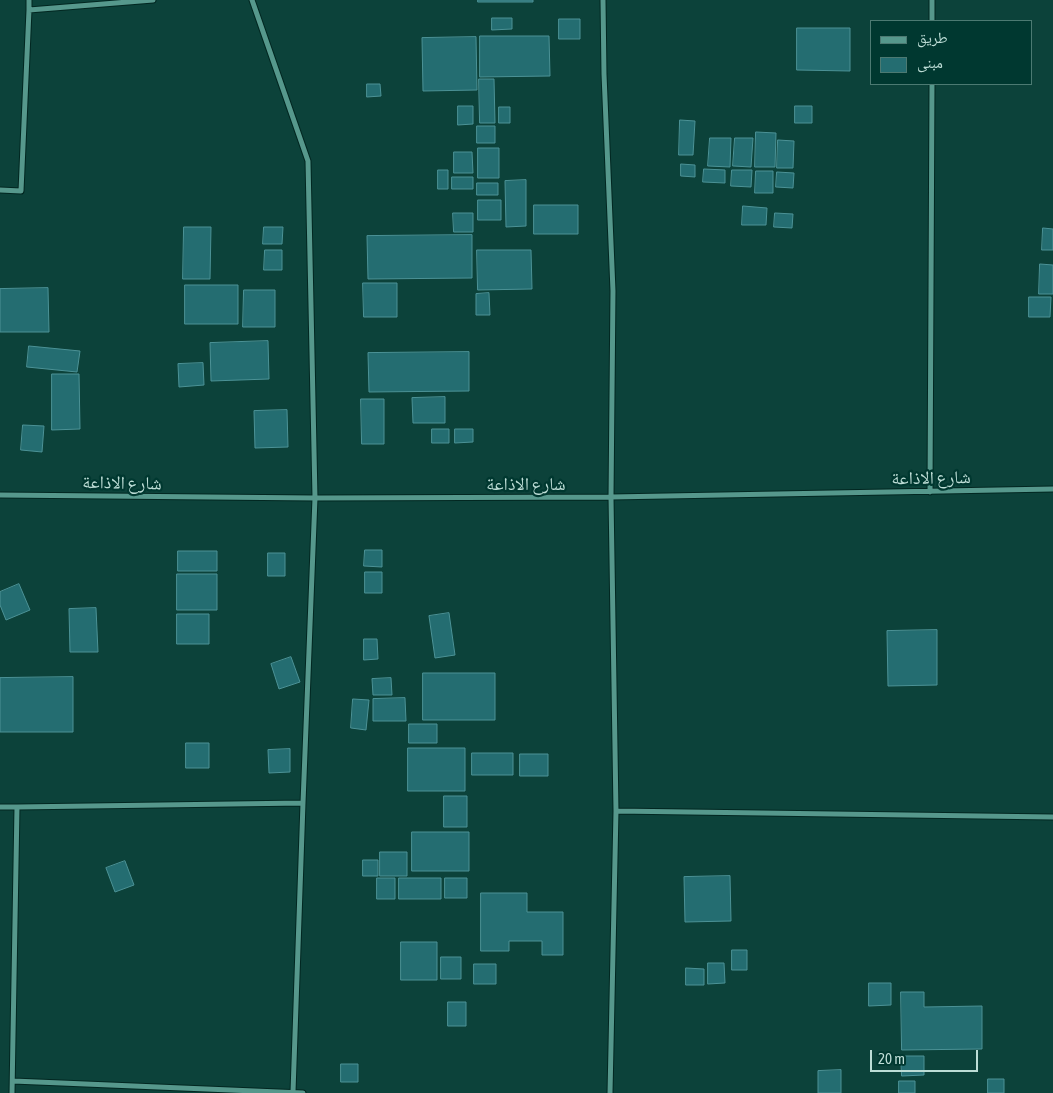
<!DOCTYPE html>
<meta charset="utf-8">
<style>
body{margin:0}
#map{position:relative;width:1053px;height:1093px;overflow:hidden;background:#0c423a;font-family:"Asap Condensed","Noto Naskh Arabic",sans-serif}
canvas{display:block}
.legend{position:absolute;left:870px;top:20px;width:162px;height:65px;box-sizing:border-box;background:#003830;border:1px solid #4c7a72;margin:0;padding:6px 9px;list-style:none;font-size:15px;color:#bdddd6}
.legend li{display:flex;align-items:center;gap:10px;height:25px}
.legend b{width:25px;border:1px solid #4c7a72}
.scale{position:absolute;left:870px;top:1050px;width:108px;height:22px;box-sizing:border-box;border:2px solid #bdddd6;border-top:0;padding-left:6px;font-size:15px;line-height:18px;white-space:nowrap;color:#bdddd6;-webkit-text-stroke:4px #003830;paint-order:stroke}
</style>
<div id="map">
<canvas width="1053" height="1093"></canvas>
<ul class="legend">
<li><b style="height:6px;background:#56988c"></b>طريق</li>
<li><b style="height:14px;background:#246d71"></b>مبنى</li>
</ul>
<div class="scale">20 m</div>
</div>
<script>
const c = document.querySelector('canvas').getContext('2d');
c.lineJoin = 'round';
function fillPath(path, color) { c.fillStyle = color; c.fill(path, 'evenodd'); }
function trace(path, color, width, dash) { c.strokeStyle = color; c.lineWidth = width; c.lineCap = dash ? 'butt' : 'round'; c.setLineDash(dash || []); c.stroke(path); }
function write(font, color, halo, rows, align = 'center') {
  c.font = font + ' "Asap Condensed","Noto Naskh Arabic",sans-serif'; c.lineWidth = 4.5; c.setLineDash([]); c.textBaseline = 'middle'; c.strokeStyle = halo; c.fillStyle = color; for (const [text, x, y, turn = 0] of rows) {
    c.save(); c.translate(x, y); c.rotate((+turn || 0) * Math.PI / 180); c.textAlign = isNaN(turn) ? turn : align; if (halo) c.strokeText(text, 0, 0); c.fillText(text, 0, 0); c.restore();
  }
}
const building = new Path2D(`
 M478,0H533V2H478Z
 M492,18H512V29L492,30Z
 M559,19H580V39H559Z
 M797,28H850V71L797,70Z
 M480,36H549L550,76L480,77Z
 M476,37L477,90L423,91L422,38Z
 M479,79H494L495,123H480Z
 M367,84H380L381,96L367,97Z
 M458,106H473V124L458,125Z
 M795,106H812V123H795Z
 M499,107H510V123H499Z
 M680,120L695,121L693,155H679Z
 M477,126H495V143H477Z
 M756,132L776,133L775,167H755Z
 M710,138H731L730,167L708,166Z
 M735,138H753L751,167L733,166Z
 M778,140L794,141L793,168H777Z
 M478,148H499V178H478Z
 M454,152H472L473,173H454Z
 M681,164L695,165V177L681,176Z
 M704,169L725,170V183L703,182Z
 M438,170H448V189H438Z
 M732,170H752L751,187L731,186Z
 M756,171H773V193H755Z
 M777,172L794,173L793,188L776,187Z
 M452,177H473V189H452Z
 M526,180V226L506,227L505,181Z
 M477,183H498V195H477Z
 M478,200H501V220H478Z
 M534,205H578V234H534Z
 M743,206L767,208L766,225H742Z
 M453,213H473V232H454Z
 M775,213L793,214L792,228L774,227Z
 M184,227H211L210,279H183Z
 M264,227H283L282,244H263Z
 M1043,228L1053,229V250H1042Z
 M472,235V278L368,279L367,236Z
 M265,250H282V270H264Z
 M477,250H531L532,289L478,290Z
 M1040,264L1053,265V294H1039Z
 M363,283H397V317H364Z
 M185,285H238V324H185Z
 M48,288L49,332H0V289Z
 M244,290H275V327H243Z
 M489,293L490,315H476V294Z
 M1029,297H1051L1050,317H1029Z
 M268,341L269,379L211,381L210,343Z
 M29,346L80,351L77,372L27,367Z
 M469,352V391L369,392L368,353Z
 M203,363L204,385L179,387L178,364Z
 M52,374H79L80,429L52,430Z
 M445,397V423H413L412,398Z
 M361,399H384V444H362Z
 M287,410L288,447L255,448L254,411Z
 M23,425L44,426L42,452L21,450Z
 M432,429H449V443H432Z
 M455,429H473V442L455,443Z
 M365,550H382V567L364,566Z
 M178,551H217V571H178Z
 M268,553H285V576H268Z
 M365,572H382V593H365Z
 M177,574H217V610H177Z
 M19,584L30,610L6,620L0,605V592Z
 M96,608L98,652H70L69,609Z
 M449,613L455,655L435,658L429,616Z
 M177,614H209V644H177Z
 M937,630V685L888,686L887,631Z
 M364,639H377L378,659L364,660Z
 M291,657L300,682L279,689L271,664Z
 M423,673H495V720H423Z
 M73,677V732H0V678Z
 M391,678L392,695H373L372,679Z
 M405,698L406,721H373V699Z
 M353,699L369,700L366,730L351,728Z
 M409,724H437V743H409Z
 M186,743H209V768H186Z
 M408,748H465V791H408Z
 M290,749V772L269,773L268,750Z
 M472,753H513V775H472Z
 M520,754H548V776H520Z
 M444,796H467V827H444Z
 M412,832H469V871H412Z
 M380,852H407V876H380Z
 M363,860H378V876H363Z
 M125,861L134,885L115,892L106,868Z
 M730,876L731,921L685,922L684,877Z
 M377,878H395V899H377Z
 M399,878H441V899H399Z
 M445,878H467V898H445Z
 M481,893H527V912H563V955H542V941H509V951H481Z
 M401,942H437V980H401Z
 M732,950H747V970H732Z
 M441,957H461V979H441Z
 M708,963H724L725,983L708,984Z
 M474,964H496V984H474Z
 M686,968L704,969V985H686Z
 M869,983H891V1005L869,1006Z
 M901,992H924V1007L982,1006V1049L902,1050Z
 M448,1002H466V1026H448Z
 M901,1056H924V1075L902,1076Z
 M341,1064H358V1082H341Z
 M841,1070V1093H818V1071Z
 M988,1079H1004V1093H988Z
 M899,1081H915V1093H899Z`);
fillPath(building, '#246d71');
trace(building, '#4c9296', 1);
const minor = new Path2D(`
 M29,0V10
 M603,0L604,74L613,291L611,497L616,811L610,1093
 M932,21V0
 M0,190L21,191L29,10L153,0
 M930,492L932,84
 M0,495L315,498L611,497L1053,489
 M0,807H17L12,1093
 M17,807L303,803L315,498L308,161L252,0
 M616,811L1053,817
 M13,1081L303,1093
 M293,1092L303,803`);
trace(minor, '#022721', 7);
trace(minor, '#56988c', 5);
write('18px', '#bdddd6', '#003830', [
 ["شارع الاذاعة",931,478,-1],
 ["شارع الاذاعة",122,483,1],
 ["شارع الاذاعة",526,484]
]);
</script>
